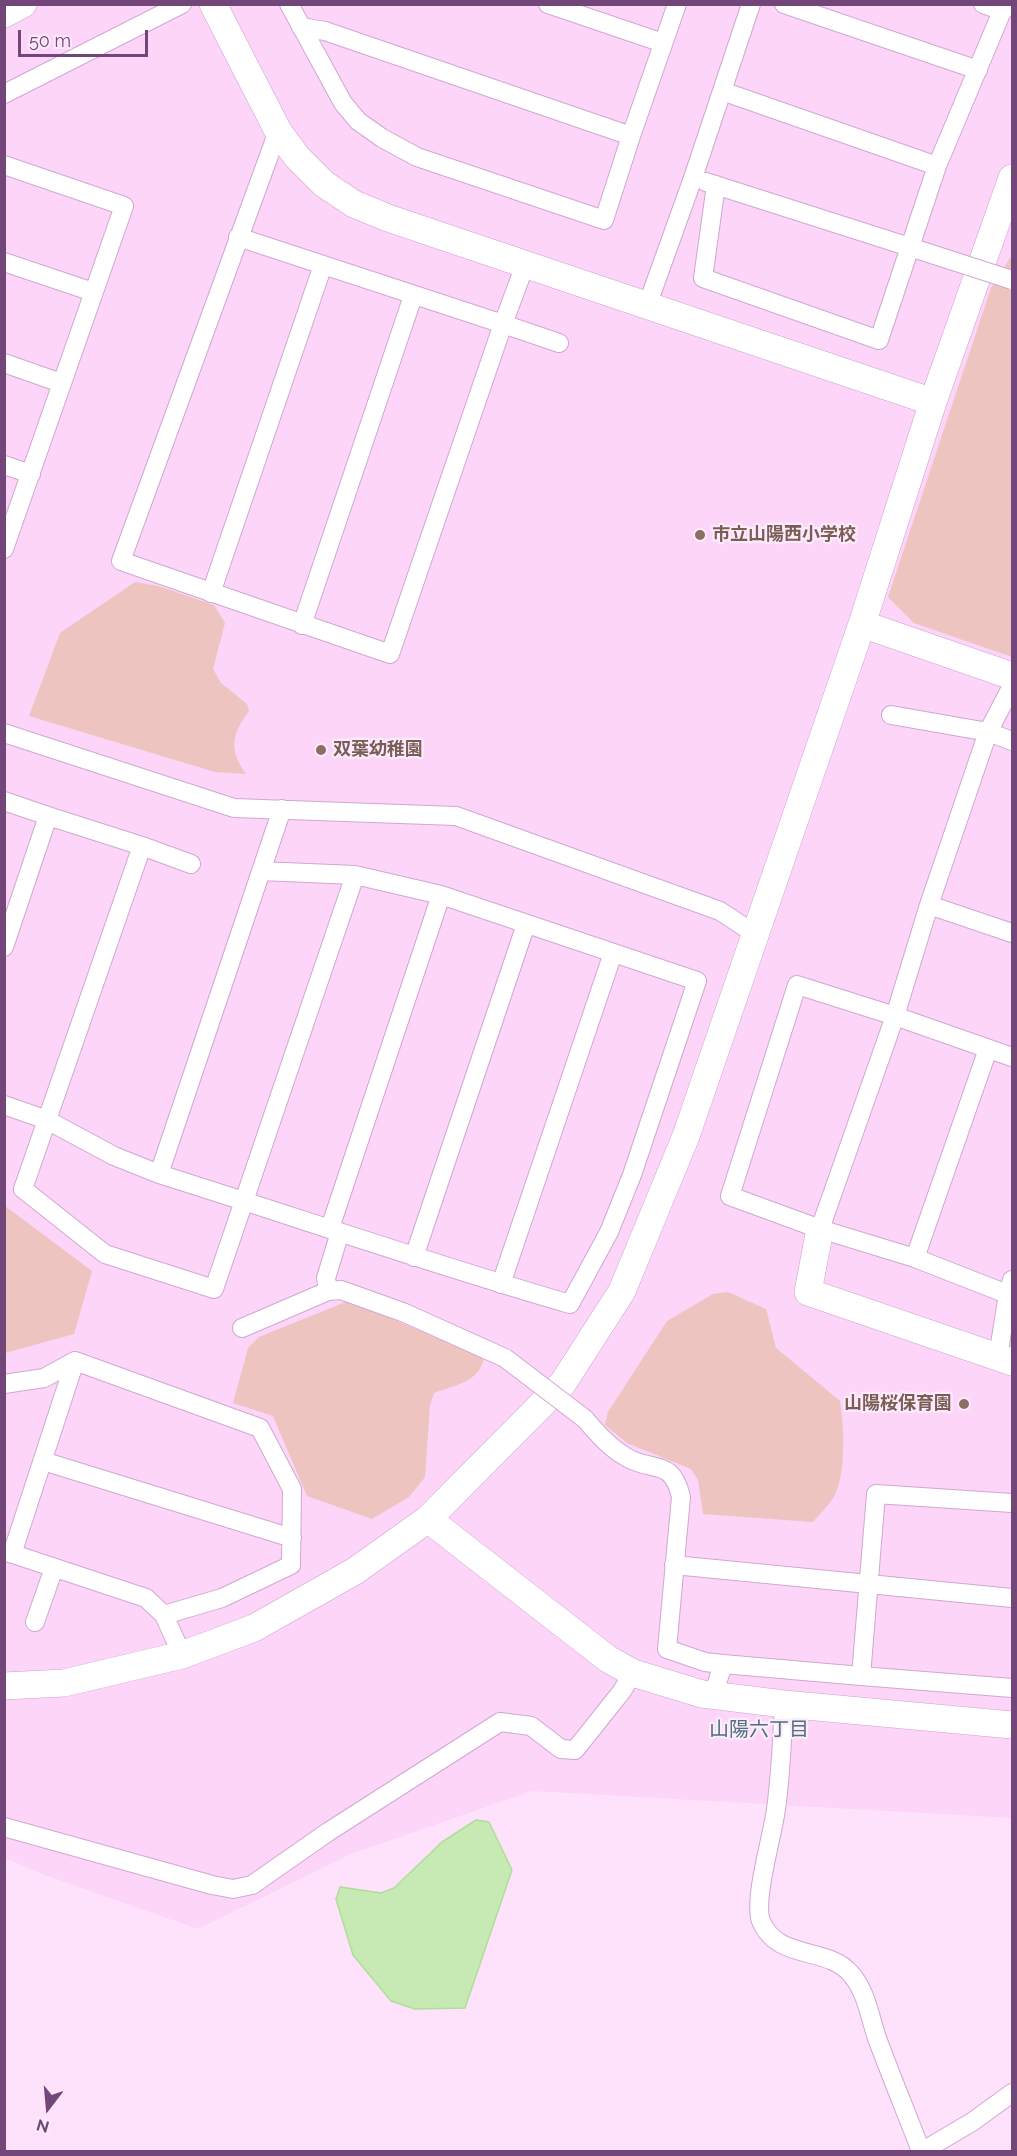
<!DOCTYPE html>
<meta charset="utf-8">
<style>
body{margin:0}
#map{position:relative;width:1017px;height:2156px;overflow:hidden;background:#fee2fb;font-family:Raleway,sans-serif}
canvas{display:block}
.frame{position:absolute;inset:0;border:6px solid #724679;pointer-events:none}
.north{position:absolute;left:18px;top:2078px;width:60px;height:60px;-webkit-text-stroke:4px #ffeafd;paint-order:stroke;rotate:196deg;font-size:16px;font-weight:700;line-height:24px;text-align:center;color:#724679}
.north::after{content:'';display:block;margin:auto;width:21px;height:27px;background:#724679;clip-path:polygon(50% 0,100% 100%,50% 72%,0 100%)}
.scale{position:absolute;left:18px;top:30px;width:130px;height:27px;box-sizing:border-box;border:3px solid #724679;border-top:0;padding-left:8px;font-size:18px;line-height:21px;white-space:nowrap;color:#724679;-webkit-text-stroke:4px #ffeafd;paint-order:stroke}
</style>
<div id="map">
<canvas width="1017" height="2156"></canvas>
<div class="frame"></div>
<div class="north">N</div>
<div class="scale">50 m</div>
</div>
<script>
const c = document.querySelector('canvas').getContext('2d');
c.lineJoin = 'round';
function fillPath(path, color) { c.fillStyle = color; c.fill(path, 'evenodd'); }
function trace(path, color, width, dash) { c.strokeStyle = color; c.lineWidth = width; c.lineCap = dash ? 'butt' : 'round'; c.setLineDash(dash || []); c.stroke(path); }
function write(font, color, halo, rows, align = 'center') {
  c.font = font + ' Raleway,"Noto Sans JP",sans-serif'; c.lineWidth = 4.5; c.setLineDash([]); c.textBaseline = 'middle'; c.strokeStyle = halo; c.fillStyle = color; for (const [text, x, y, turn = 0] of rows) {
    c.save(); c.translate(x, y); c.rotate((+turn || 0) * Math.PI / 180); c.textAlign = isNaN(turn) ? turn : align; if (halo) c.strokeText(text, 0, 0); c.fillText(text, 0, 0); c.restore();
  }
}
fillPath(new Path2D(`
 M5,5H1012V1818L532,1791L351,1854L198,1929L39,1873L5,1858Z`), '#fcd5f9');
fillPath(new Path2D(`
 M1012,255V657L914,623L888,597L991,288Z
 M135,582L158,586L214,605L225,623L213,669L221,683L247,704L249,711C232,734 228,749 246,774L215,772L29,716L60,633Z
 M5,1206L92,1271L74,1334L5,1353Z
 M728,1292L766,1309L776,1348L840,1401C844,1426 846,1469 836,1492C832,1503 820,1513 813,1522L703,1514L698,1480L691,1469L627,1443L605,1425L608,1412L667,1321L713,1294Z
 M348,1301L484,1357C480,1382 455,1385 434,1393L430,1405L425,1477L409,1497L372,1519L307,1496L273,1416L233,1403L248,1348L259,1337Z`), '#edc4bf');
const water = new Path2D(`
 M476,1820L489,1822L512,1870L465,2008L415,2009L391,2001L353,1955L336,1899L340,1887L381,1893L394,1888L442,1842Z`);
fillPath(water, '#c7eab4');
trace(water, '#b0dd9a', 1.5);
const street = new Path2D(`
 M289,4L343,103L358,121L382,138L417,157L604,220L631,136L677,4
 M548,4L663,43
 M784,4L978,70
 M983,4L1003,11
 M301,27L325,31L631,136
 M722,91L937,166
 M4,94L182,4
 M4,165L124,206L4,549
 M706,182L919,250
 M716,185L703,278L879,340L937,166L1005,4
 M238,237L503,324L390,654L121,561L278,131
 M4,262L93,292
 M525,265L503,324L559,343
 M647,306L693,178L751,4
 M4,363L61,383
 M4,465L31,474
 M211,593L323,265
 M302,625L413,296
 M891,715L988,732L1012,741
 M4,733L234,808L456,816L720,911L755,934
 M4,801L48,816L4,947
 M48,816L142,846L23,1189L105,1254L214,1289L355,875
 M142,846L191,864
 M261,871L355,875L441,895L697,981L632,1175L609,1232L570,1304C432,1264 296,1217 159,1174L282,809
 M929,905L1012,933
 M1012,1057L895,1016L797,985L730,1196L820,1229L915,1258L1012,1296
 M4,1105L47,1120L114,1156L159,1174
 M330,1228L441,895
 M820,1229L895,1016L929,905L988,732L1012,686
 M414,1257L526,924
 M915,1258L988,1049
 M501,1284L613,953
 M328,1291L326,1278L340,1232
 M242,1328L328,1291L341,1290L405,1313L505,1358
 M998,1357L1008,1294L1012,1280
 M4,1384L44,1378L75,1361L260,1428L292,1489L291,1565L222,1598L164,1615
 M585,1419C597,1433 609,1447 626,1457C652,1473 672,1457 681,1497L667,1649L705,1662L723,1664L713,1696
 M43,1461L292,1538
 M4,1551L146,1598L164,1615L182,1655
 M12,1554L75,1361
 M674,1565L1012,1598
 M35,1622L54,1568
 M723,1664L861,1676L876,1494L1012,1503
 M861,1676L1012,1688
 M784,1704C782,1739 781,1774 776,1809C773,1834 753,1900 761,1921C777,1961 828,1946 851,1974C867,1992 870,2019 878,2041C892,2078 907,2115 921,2151
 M4,1827L212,1885L233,1889L252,1885L328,1832L500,1722L531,1726L561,1749L575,1750L622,1691L633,1673
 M921,2152L972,2122L1012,2093`);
const secondary = new Path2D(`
 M213,4L278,131L297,157L324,184L354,204L388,218L933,402
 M4,14L23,4
 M862,624L1012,676
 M820,1229L808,1292L1012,1362
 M428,1519L608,1659L633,1673L702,1694L784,1704L1012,1725
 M4,1686L64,1683L182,1655L254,1628L355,1571L428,1519L563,1383L622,1291L686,1136L862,624L933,402L1012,178`);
trace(street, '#cfa8d1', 20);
trace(secondary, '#cda0d0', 28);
trace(street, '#fff', 18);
trace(secondary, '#fff', 27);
const streetBridge = new Path2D(`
 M919,250L1012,280
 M505,1358L585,1419`);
trace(streetBridge, '#cfa8d1', 20, []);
trace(streetBridge, '#fff', 18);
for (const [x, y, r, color] of [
 [700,535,6,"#8d6e63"],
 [321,750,6,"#8d6e63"],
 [964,1404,6,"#8d6e63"]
]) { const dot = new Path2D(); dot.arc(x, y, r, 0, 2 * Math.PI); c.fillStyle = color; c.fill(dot); trace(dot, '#ffeafd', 2); }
write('bold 18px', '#785e54', '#ffeafd', [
 ["市立山陽西小学校",712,535],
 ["双葉幼稚園",333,750],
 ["山陽桜保育園",952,1404,"right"]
], 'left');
write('20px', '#4c727a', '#ffeafd', [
 ["山陽六丁目",759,1730]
]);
</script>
